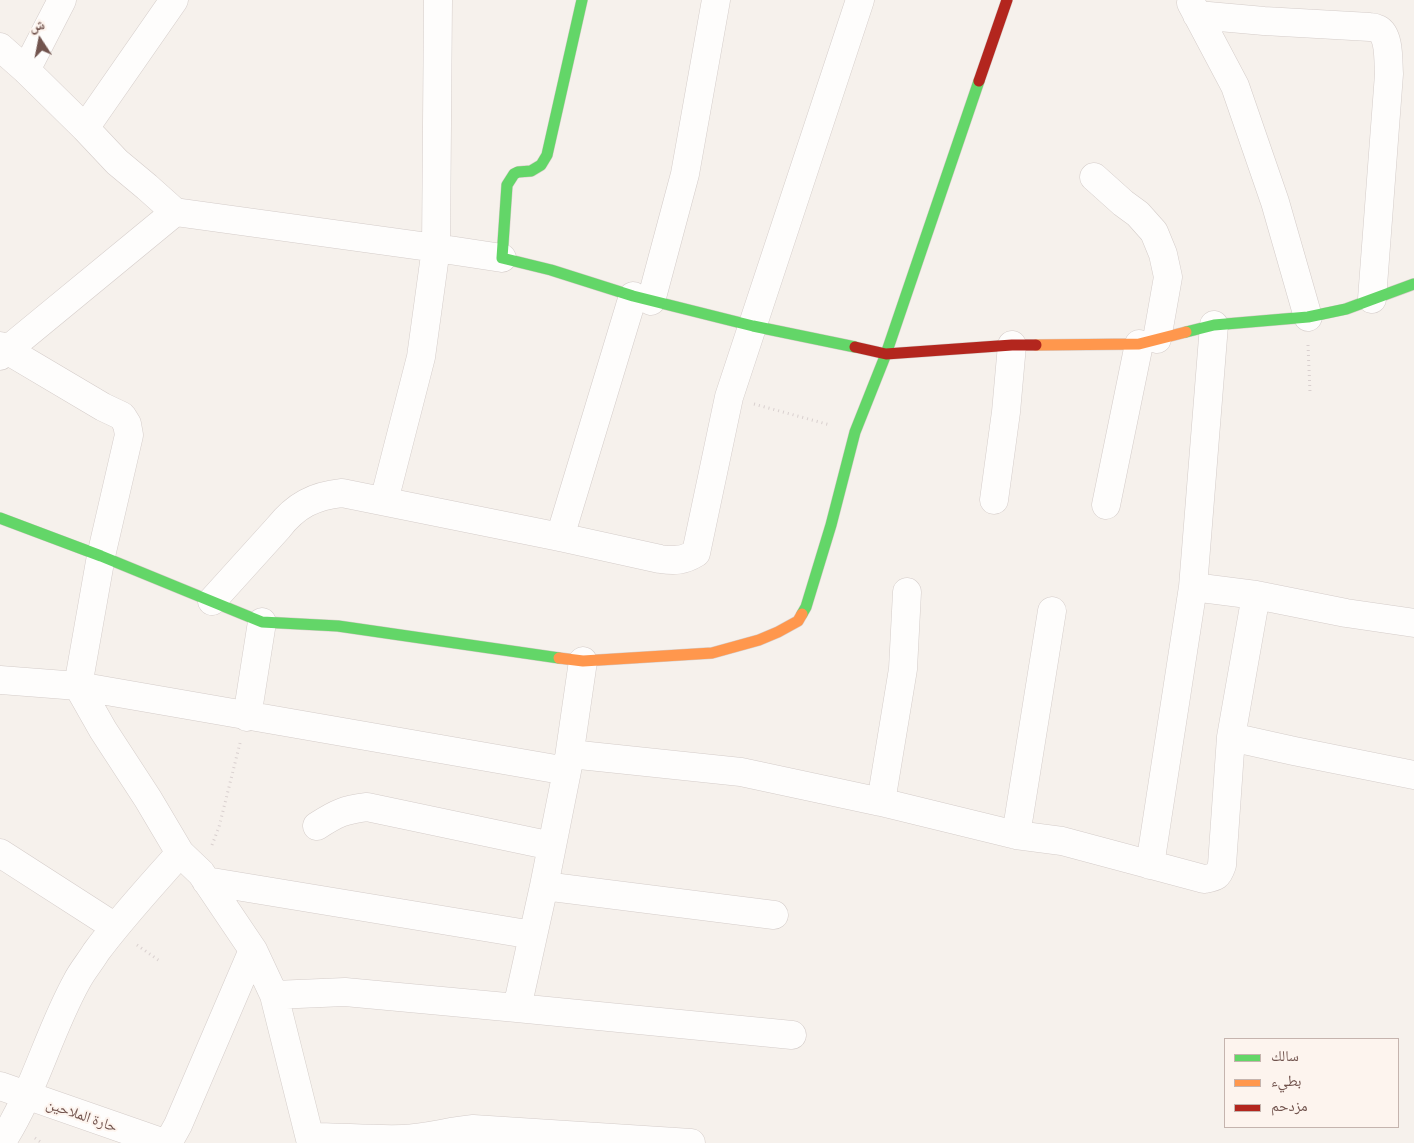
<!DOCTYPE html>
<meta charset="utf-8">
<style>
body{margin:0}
#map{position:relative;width:1414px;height:1143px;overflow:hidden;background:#f6f1ec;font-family:Barlow,"Noto Naskh Arabic",sans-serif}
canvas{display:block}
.legend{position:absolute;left:1224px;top:1038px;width:175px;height:90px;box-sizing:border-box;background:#fdf4ee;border:1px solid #c5b4ae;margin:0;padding:6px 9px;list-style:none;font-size:15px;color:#72544e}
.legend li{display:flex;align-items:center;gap:10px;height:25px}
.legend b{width:25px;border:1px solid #c5b4ae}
.north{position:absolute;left:15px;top:15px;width:50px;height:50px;-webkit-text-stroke:4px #fdf4ee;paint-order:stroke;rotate:349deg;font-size:14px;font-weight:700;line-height:20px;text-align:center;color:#72544e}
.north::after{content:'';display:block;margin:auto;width:18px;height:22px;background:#72544e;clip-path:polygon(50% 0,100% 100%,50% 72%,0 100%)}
</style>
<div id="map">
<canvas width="1414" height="1143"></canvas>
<ul class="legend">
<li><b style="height:6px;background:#63d668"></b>سالك</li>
<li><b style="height:6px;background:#ff974d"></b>بطيء</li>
<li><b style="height:6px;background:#b3261e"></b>مزدحم</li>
</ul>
<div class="north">ش</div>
</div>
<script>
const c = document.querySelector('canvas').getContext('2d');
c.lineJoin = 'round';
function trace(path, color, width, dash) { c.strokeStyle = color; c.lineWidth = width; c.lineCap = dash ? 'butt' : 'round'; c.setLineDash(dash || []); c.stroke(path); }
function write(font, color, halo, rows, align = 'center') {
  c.font = font + ' Barlow,"Noto Naskh Arabic",sans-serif'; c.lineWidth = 4; c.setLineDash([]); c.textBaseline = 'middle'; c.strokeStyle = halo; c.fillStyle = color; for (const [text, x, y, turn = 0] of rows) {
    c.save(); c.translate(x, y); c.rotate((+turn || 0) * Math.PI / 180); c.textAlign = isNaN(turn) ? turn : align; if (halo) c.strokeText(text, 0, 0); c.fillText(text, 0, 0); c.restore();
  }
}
const street = new Path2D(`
 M438,0L436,248L502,258
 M1191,3L1235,86L1275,202L1308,317
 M1197,15L1264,21L1370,27C1373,27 1376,28 1378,29C1390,35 1388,62 1389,74L1372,299
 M0,47L26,70L85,128L117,162L147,187L175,212
 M26,70L62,0
 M85,128L174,0
 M1094,177L1123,203L1138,214L1154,232L1163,254L1168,277L1157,339
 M651,301L685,174L716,0
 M0,346L103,407L122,416L127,424L129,435L101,556L78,686L103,730L148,799L180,853L201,873L253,950L274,995L311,1143
 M0,356L175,212L436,248L421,357L384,501
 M994,500L1006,412L1012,345
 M1106,505L1139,344
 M560,537L633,296
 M1193,587L1256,595L1346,613L1414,623
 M212,601L278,528C296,505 314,496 342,493L560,537L660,559C674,561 683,561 696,553L729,397L860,0
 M0,680L78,686L567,771
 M247,717L262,622
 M1231,737L1294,751L1414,775
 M570,754L741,772L881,802L1016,835L1062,841L1204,879C1216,877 1218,877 1222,865L1231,737L1256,595
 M881,802L903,669L907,592
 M317,826C337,813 344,810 367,807L552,846
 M1016,835L1052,611
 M0,853L115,927
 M1150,865L1193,587L1214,325
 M206,881L533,935
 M544,886L774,915
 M274,995L345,992L517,1008L544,886L567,771L583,661
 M517,1008L792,1035
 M0,1086L164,1143
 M310,1137C341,1137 372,1140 403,1139C427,1138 450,1131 473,1129L691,1143
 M1,1143C34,1093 48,1033 77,981C82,971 90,962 96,952C122,917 151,886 180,853
 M168,1143L178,1125L253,950`);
const fast = new Path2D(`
 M582,0L547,155L541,165L531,171L518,172L514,174L507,185L502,258L551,270L633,296L753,326L855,347
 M1186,332L1214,325L1308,317L1346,309L1414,284
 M0,518L101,556L262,622L338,626L559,658
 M802,614L806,607L831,525L855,432L886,354L979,81`);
const slow = new Path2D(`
 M1036,345L1139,344L1186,332
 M559,658L583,661L712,653L759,640L778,632L798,621L802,614`);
const jam = new Path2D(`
 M979,81L1007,0
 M855,347L886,354L1012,345H1036`);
trace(street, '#d4ccc9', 29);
trace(fast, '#d6ccc8', 12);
trace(slow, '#d6ccc8', 12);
trace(jam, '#d6ccc8', 12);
trace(new Path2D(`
 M1308,345L1310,392
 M754,404L830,425
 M212,845L219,827L240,743
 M137,945L161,962
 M35,1138L42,1143`), '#d9d0cf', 3, [1, 4]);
trace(street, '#fefdfc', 28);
trace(fast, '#63d668', 11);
trace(slow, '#ff974d', 11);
trace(jam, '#b3261e', 11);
write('15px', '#72544e', '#fdf4ee', [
 ["حارة الملاحين",82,1115,19]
]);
</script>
